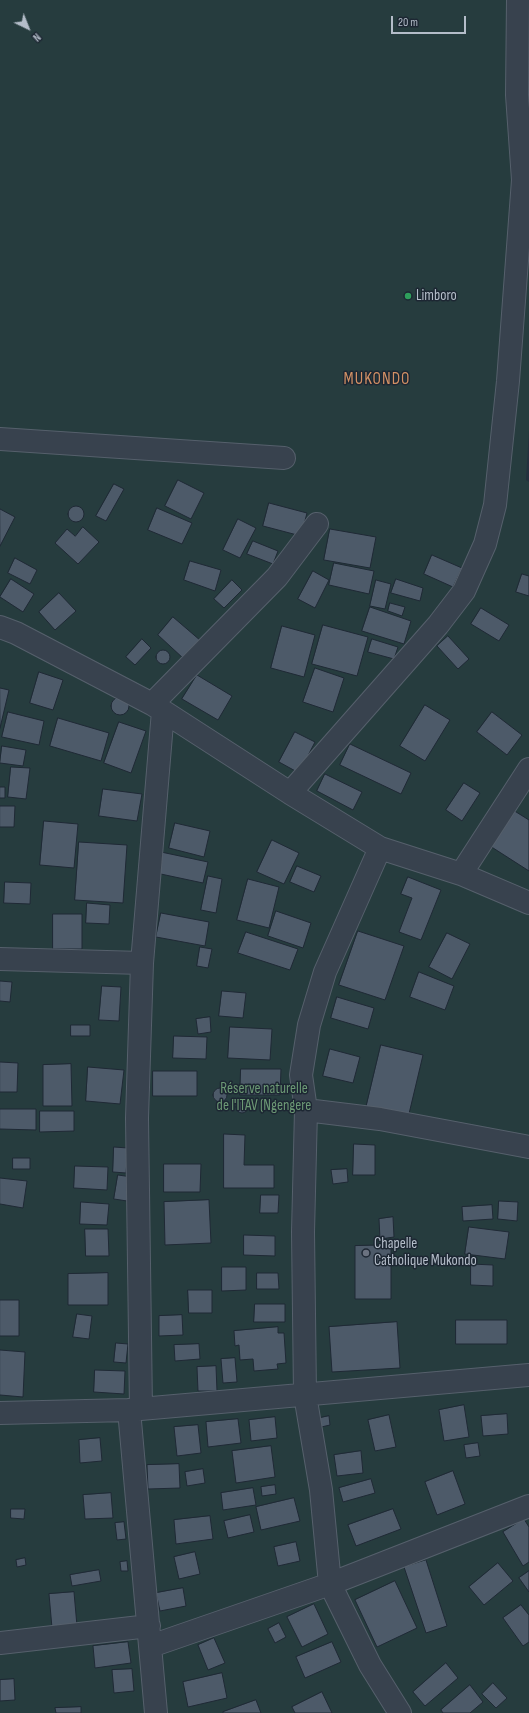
<!DOCTYPE html>
<meta charset="utf-8">
<style>
body{margin:0}
#map{position:relative;width:529px;height:1713px;overflow:hidden;background:#24303d;font-family:"Sofia Sans Condensed",sans-serif}
canvas{display:block}
.north{position:absolute;left:8px;top:8px;width:40px;height:40px;-webkit-text-stroke:3px #1d2733;paint-order:stroke;rotate:137deg;font-size:11px;font-weight:700;line-height:16px;text-align:center;color:#b4bdc9}
.north::after{content:'';display:block;margin:auto;width:14px;height:18px;background:#b4bdc9;clip-path:polygon(50% 0,100% 100%,50% 72%,0 100%)}
.scale{position:absolute;left:391px;top:16px;width:75px;height:18px;box-sizing:border-box;border:2px solid #b4bdc9;border-top:0;padding-left:5px;font-size:12px;line-height:14px;white-space:nowrap;color:#b4bdc9;-webkit-text-stroke:3px #1d2733;paint-order:stroke}
</style>
<div id="map">
<canvas width="529" height="1713"></canvas>
<div class="north">N</div>
<div class="scale">20 m</div>
</div>
<script>
const c = document.querySelector('canvas').getContext('2d');
c.lineJoin = 'round';
function fillPath(path, color) { c.fillStyle = color; c.fill(path, 'evenodd'); }
function trace(path, color, width, dash) { c.strokeStyle = color; c.lineWidth = width; c.lineCap = dash ? 'butt' : 'round'; c.setLineDash(dash || []); c.stroke(path); }
function write(font, color, halo, rows, align = 'center') {
  c.font = font + ' "Sofia Sans Condensed",sans-serif'; c.lineWidth = 3; c.setLineDash([]); c.textBaseline = 'middle'; c.strokeStyle = halo; c.fillStyle = color; for (const [text, x, y, turn = 0] of rows) {
    c.save(); c.translate(x, y); c.rotate((+turn || 0) * Math.PI / 180); c.textAlign = isNaN(turn) ? turn : align; if (halo) c.strokeText(text, 0, 0); c.fillText(text, 0, 0); c.restore();
  }
}
fillPath(new Path2D(`
 M0,0H529V431L526,480L529,482V1713H0Z`), '#263c3e');
const building = new Path2D(`
 M178,480L204,493L191,519L165,506Z
 M114,484L124,489L106,521L96,516Z
 M269,503L307,513L301,536L263,526Z
 M68 514a8 8 0 1 1 16 0a8 8 0 1 1-16 0Z
 M157,508L192,523L182,544L148,530Z
 M0,509L15,517L0,546Z
 M238,519L256,528L240,558L223,550Z
 M83,527L99,542L78,564L55,543L67,529L75,536Z
 M330,529L376,537L370,568L324,560Z
 M253,541L278,551L273,564L247,554Z
 M432,555L462,568L453,587L424,574Z
 M15,558L37,570L30,584L8,573Z
 M190,561L221,570L215,591L184,580Z
 M334,563L374,571L369,594L329,585Z
 M313,571L329,580L315,608L298,599Z
 M522,574L529,576V596L516,592Z
 M11,579L34,594L23,612L0,597Z
 M396,579L423,588L420,601L391,593Z
 M232,580L242,590L224,608L214,599Z
 M376,580L391,584L385,609L370,606Z
 M59,593L76,611L55,630L39,612Z
 M390,603L405,607L402,616L388,611Z
 M370,607L411,621L404,644L362,631Z
 M481,608L509,625L499,641L471,624Z
 M173,617L201,641L184,659L158,635Z
 M323,625L368,637L357,676L312,664Z
 M282,626L315,635L304,677L271,668Z
 M448,636L469,659L458,669L437,646Z
 M142,639L151,648L135,665L126,657Z
 M372,639L398,647L394,659L368,652Z
 M156 657a7 7 0 1 1 14 0a7 7 0 1 1-14 0Z
 M315,668L344,678L333,712L303,702Z
 M39,672L63,680L53,710L30,703Z
 M197,675L232,696L218,720L182,699Z
 M0,688L9,690L0,728Z
 M111 706a9 9 0 1 1 18 0a9 9 0 1 1-18 0Z
 M425,705L450,720L425,761L400,746Z
 M8,712L44,721L39,745L2,737Z
 M492,712L522,735L507,755L477,732Z
 M58,718L109,733L101,761L50,746Z
 M119,722L146,731L131,773L104,763Z
 M295,732L315,742L299,773L279,762Z
 M350,744L411,773L401,794L340,765Z
 M2,746L26,750L23,766L0,763Z
 M11,767L30,768L26,799L8,797Z
 M325,774L362,792L353,810L317,791Z
 M464,783L480,793L462,821L446,810Z
 M0,787H5V798H0Z
 M103,789L142,794L137,821L99,816Z
 M0,806H15L14,827H0Z
 M513,810L529,820V871L490,846Z
 M44,821L78,824L74,868L40,865Z
 M175,823L210,831L204,857L169,848Z
 M272,840L299,853L284,884L257,872Z
 M79,842L127,845L123,903L75,900Z
 M161,852L208,862L203,883L156,873Z
 M297,866L321,876L314,892L290,882Z
 M208,876L222,879L216,913L201,910Z
 M408,877L441,890L421,940L399,932L412,898L401,894Z
 M248,879L279,887L269,928L237,920Z
 M5,882L31,883L30,904L4,903Z
 M87,903L110,905L109,924L86,923Z
 M276,911L311,923L303,948L268,936Z
 M161,913L209,922L205,946L156,937Z
 M53,914H82V949H53Z
 M358,931L404,946L385,1000L339,985Z
 M246,932L298,949L290,970L238,953Z
 M447,933L470,944L452,979L429,967Z
 M200,947L212,949L208,968L197,966Z
 M419,972L454,986L445,1010L410,997Z
 M0,981L12,982L10,1002L0,1001Z
 M102,986L121,987L119,1021L99,1020Z
 M222,991L246,993L243,1018L219,1016Z
 M337,997L374,1008L368,1029L331,1018Z
 M210,1017L211,1032L198,1034L196,1019Z
 M71,1025H90V1036H71Z
 M230,1027L272,1029L270,1060L228,1058Z
 M174,1036L207,1037L206,1059L173,1058Z
 M381,1045L423,1055L408,1118L366,1108Z
 M330,1049L360,1057L353,1083L323,1076Z
 M0,1062L18,1063L17,1092H0Z
 M71,1064L72,1106H43V1065Z
 M88,1067L124,1070L120,1104L86,1101Z
 M241,1069H281L280,1095H240Z
 M153,1071H197V1096H153Z
 M213 1095a7 7 0 1 1 14 0a7 7 0 1 1-14 0Z
 M236 1107a6 6 0 1 1 12 0a6 6 0 1 1-12 0Z
 M0,1109H36V1130L0,1129Z
 M40,1111H74V1131L40,1132Z
 M224,1134L245,1135L244,1165H274V1188H224Z
 M354,1144L375,1145V1175H353Z
 M114,1147L128,1148L126,1173L113,1172Z
 M13,1158H30V1169H13Z
 M164,1164H201L200,1192H164Z
 M75,1166L108,1167L107,1190L74,1188Z
 M347,1169L348,1182L333,1184L331,1170Z
 M118,1175L132,1177L127,1201L114,1199Z
 M0,1178L27,1181L23,1208L0,1204Z
 M261,1195H279L278,1213H260Z
 M209,1200L211,1243L165,1245L164,1202Z
 M499,1201L518,1202L517,1221L498,1219Z
 M81,1202L109,1204L107,1225L80,1224Z
 M492,1205L493,1219L463,1221L462,1207Z
 M393,1217L394,1237L380,1239L379,1219Z
 M469,1227L509,1232L505,1259L465,1254Z
 M85,1229H108L109,1256H86Z
 M244,1235L275,1236V1256L244,1255Z
 M391,1245V1299H355V1246Z
 M471,1264L493,1265V1286L471,1285Z
 M222,1267H246V1290L222,1291Z
 M108,1273V1305H68V1274Z
 M257,1273H278L279,1289H257Z
 M188,1290H212V1313H189Z
 M0,1300H19V1336H0Z
 M255,1304H285V1322H254Z
 M77,1314L92,1316L89,1339L73,1337Z
 M182,1315L183,1335L159,1336V1316Z
 M456,1320H507V1344H456Z
 M397,1322L400,1368L332,1372L329,1327Z
 M278,1327V1333H284L286,1363L277,1364L278,1369L254,1371L253,1359L240,1360L239,1345L235,1346L234,1331Z
 M116,1343L128,1344L126,1363L114,1362Z
 M199,1344L200,1359L175,1361L174,1345Z
 M0,1350L25,1352L23,1397L0,1395Z
 M235,1358L237,1382L223,1383L221,1359Z
 M216,1366L217,1391H198L197,1367Z
 M95,1370L125,1371L124,1394L94,1392Z
 M464,1405L469,1437L444,1441L439,1410Z
 M507,1414L508,1434L483,1436L481,1416Z
 M389,1415L396,1447L375,1451L368,1420Z
 M329,1416L330,1425L317,1428L315,1419Z
 M275,1417L277,1438L251,1441L249,1420Z
 M238,1419L241,1443L208,1447L206,1422Z
 M198,1425L201,1453L177,1456L174,1427Z
 M100,1438L102,1461L80,1463L79,1440Z
 M478,1443L480,1456L466,1458L464,1445Z
 M271,1446L275,1477L236,1483L232,1451Z
 M361,1451L363,1473L337,1476L334,1455Z
 M179,1464L180,1488L148,1489L147,1465Z
 M203,1469L205,1483L187,1486L185,1472Z
 M453,1471L465,1504L437,1515L425,1482Z
 M371,1479L375,1493L343,1502L339,1488Z
 M275,1485L276,1494L262,1496L261,1487Z
 M253,1488L256,1505L223,1510L221,1493Z
 M111,1493L113,1518L85,1519L83,1495Z
 M294,1498L300,1521L261,1530L256,1507Z
 M11,1509H25L24,1519L11,1518Z
 M393,1509L401,1529L356,1546L348,1525Z
 M250,1515L254,1532L228,1538L224,1521Z
 M210,1516L213,1539L176,1544L174,1520Z
 M524,1519L529,1527V1562L523,1566L503,1532Z
 M124,1522L126,1539L117,1540L115,1523Z
 M296,1542L300,1561L278,1566L274,1547Z
 M195,1552L200,1574L179,1579L174,1557Z
 M25,1558L26,1565L17,1567L16,1560Z
 M426,1560L447,1626L426,1633L404,1567Z
 M127,1561L128,1571H121L120,1562Z
 M498,1563L513,1581L484,1605L469,1587Z
 M99,1570L101,1581L72,1586L70,1575Z
 M529,1571V1592L519,1578Z
 M395,1581L417,1628L377,1647L355,1600Z
 M183,1588L186,1606L160,1611L156,1593Z
 M74,1592L77,1626L52,1628L49,1594Z
 M314,1604L328,1634L302,1647L287,1617Z
 M521,1605L529,1615V1642L523,1646L503,1618Z
 M279,1623L286,1637L275,1643L268,1629Z
 M214,1638L225,1663L208,1670L198,1645Z
 M128,1642L131,1663L95,1668L93,1646Z
 M332,1642L341,1662L305,1678L296,1657Z
 M446,1663L458,1678L425,1706L413,1692Z
 M132,1669L134,1691L114,1693L112,1670Z
 M222,1673L227,1698L188,1707L183,1682Z
 M14,1679L15,1700L0,1701V1680Z
 M493,1683L507,1698L496,1708L482,1694Z
 M470,1685L483,1702L470,1713H443L441,1710Z
 M322,1692L332,1713H295L292,1707Z
 M256,1700L261,1713H223V1712Z
 M81,1707V1713H56L55,1708Z`);
fillPath(building, '#4d5a69');
trace(building, '#1f2935', 1);
const minor = new Path2D(`
 M0,439L284,458
 M0,627L16,633L152,704L290,793L380,848L461,874L529,903
 M152,704L277,577L317,524
 M290,793L438,625L464,591L485,544L495,505L508,381L523,180L517,95L518,0
 M380,848L325,972L309,1025L301,1075L306,1110L303,1232L305,1395L321,1490L330,1584L370,1665L400,1713
 M461,874L529,769
 M0,959L142,963
 M306,1110L380,1119L529,1147
 M141,1409L137,1118L142,963L163,711
 M129,1410L156,1713
 M0,1413L129,1410L529,1375
 M0,1643L149,1626
 M151,1646L330,1584L529,1506`);
trace(minor, '#56606c', 24);
trace(minor, '#38424e', 22);
for (const [x, y, r, color] of [
 [408,296,4,"#2e9e5b"],
 [366,1253,4,"#6b7280"]
]) { const dot = new Path2D(); dot.arc(x, y, r, 0, 2 * Math.PI); c.fillStyle = color; c.fill(dot); trace(dot, '#1d2733', 1.5); }
write('15px', '#b4bdc9', '#1d2733', [
 ["Limboro",416,296],
 ["Chapelle",374,1244],
 ["Catholique Mukondo",374,1261]
], 'left');
write('15px', '#6c9975', '#1d2733', [
 ["Réserve naturelle",264,1089],
 ["de l'ITAV (Ngengere",264,1106]
]);
c.letterSpacing = '1px';
write('17px', '#d39165', '#1d2733', [
 ["MUKONDO",377,380]
]);
c.letterSpacing = '0px';
</script>
